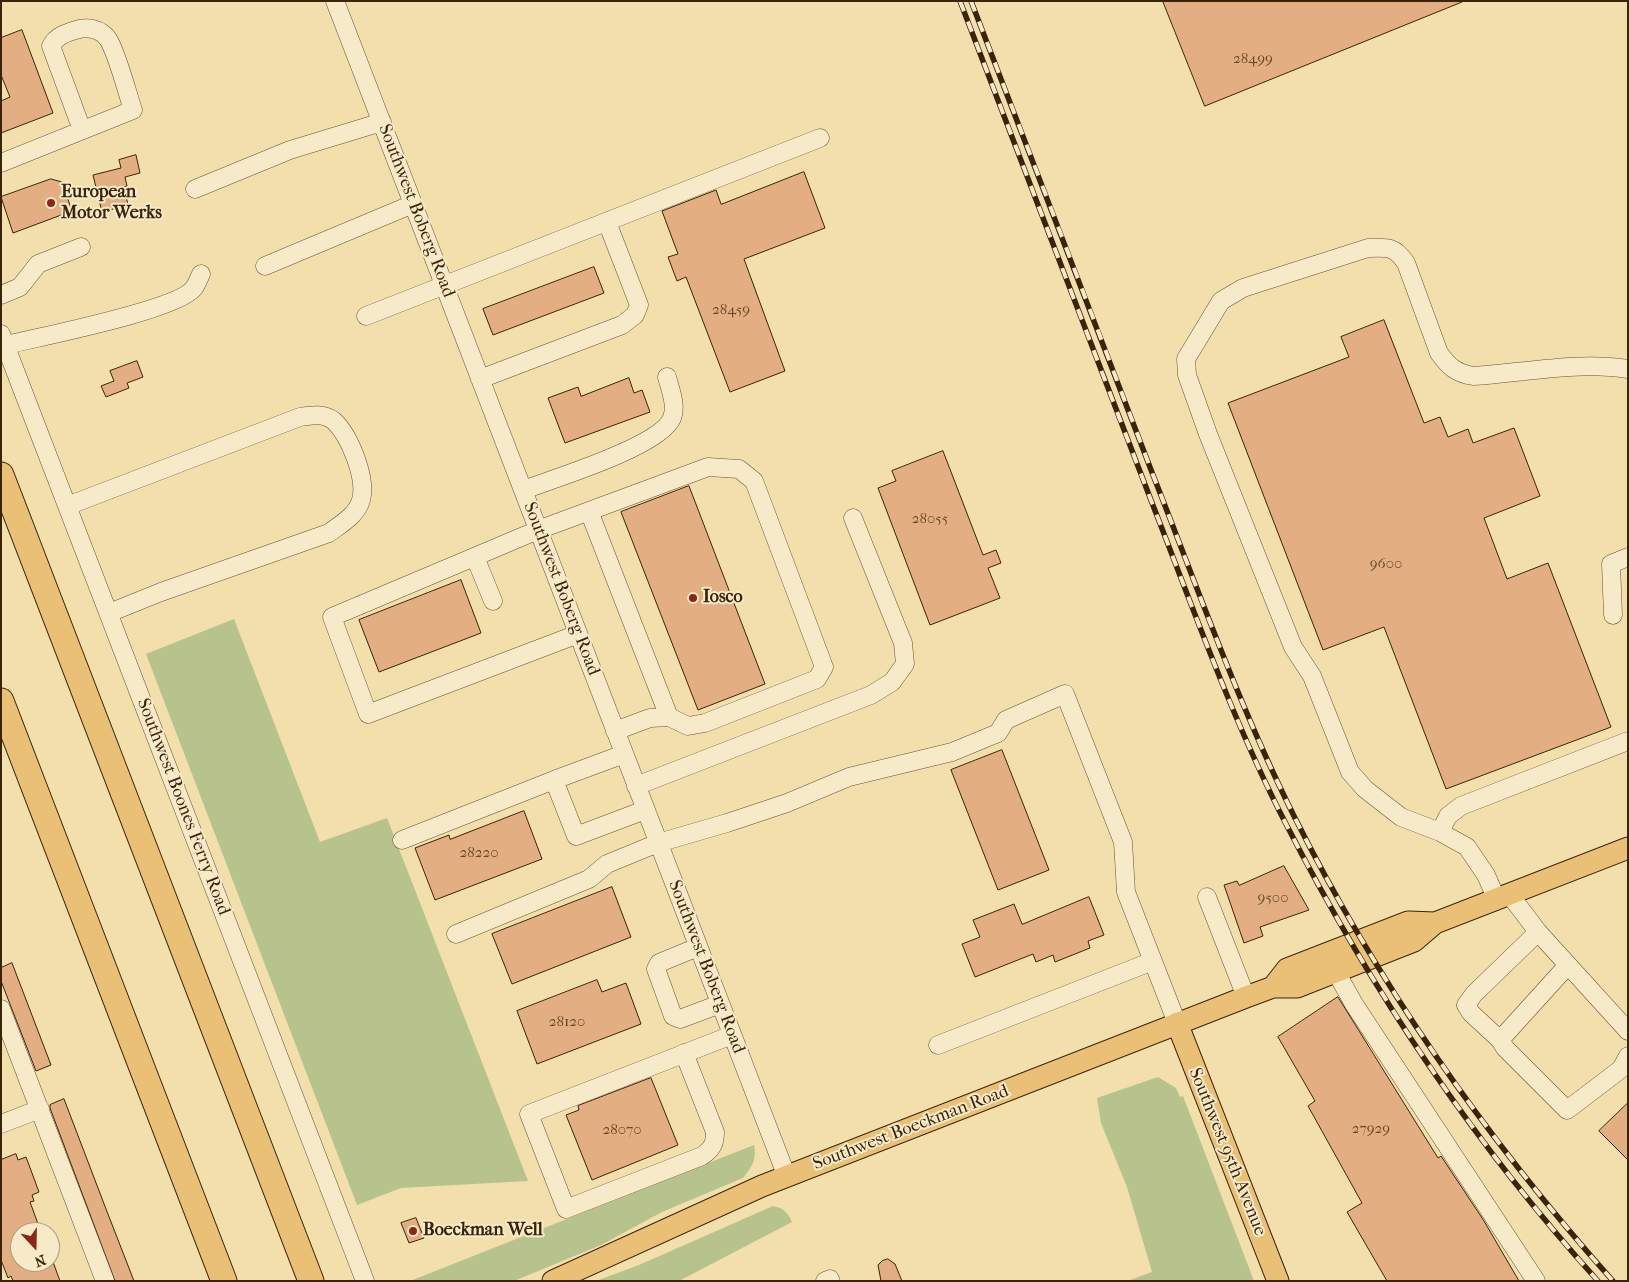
<!DOCTYPE html>
<style>
body{margin:0}
#map{position:relative;width:1629px;height:1282px;overflow:hidden;background:#f2dfab;font-family:"IM FELL French Canon",serif}
canvas{display:block}
.frame{position:absolute;inset:0;border:2px solid #3a2409;pointer-events:none}
.north{position:absolute;left:10px;top:1222px;width:50px;height:50px;box-sizing:border-box;background:#f7eac8;border:1px solid #ab9b7c;border-radius:50%;rotate:159deg;font-size:14px;font-weight:700;line-height:20px;text-align:center;color:#3a2409}
.north::after{content:'';display:block;margin:auto;width:18px;height:22px;background:#8f2418;clip-path:polygon(50% 0,100% 100%,50% 72%,0 100%)}
</style>
<div id="map">
<canvas width="1629" height="1282"></canvas>
<div class="frame"></div>
<div class="north">N</div>
</div>
<script>
const c = document.querySelector('canvas').getContext('2d');
c.lineJoin = 'round';
function fillPath(path, color) { c.fillStyle = color; c.fill(path, 'evenodd'); }
function trace(path, color, width, dash) { c.strokeStyle = color; c.lineWidth = width; c.lineCap = dash ? 'butt' : 'round'; c.setLineDash(dash || []); c.stroke(path); }
function write(font, color, halo, rows, align = 'center') {
  c.font = font + ' "IM FELL French Canon",serif'; c.lineWidth = 4; c.setLineDash([]); c.textBaseline = 'middle'; c.strokeStyle = halo; c.fillStyle = color; for (const [text, x, y, turn = 0] of rows) {
    c.save(); c.translate(x, y); c.rotate((+turn || 0) * Math.PI / 180); c.textAlign = isNaN(turn) ? turn : align; if (halo) c.strokeText(text, 0, 0); c.fillText(text, 0, 0); c.restore();
  }
}
fillPath(new Path2D(`
 M234,619L320,842L387,818L528,1181L401,1188L357,1205L146,654Z
 M1158,1077L1176,1088L1180,1097L1183,1096L1254,1281H1127L1152,1272L1127,1187L1101,1123L1097,1098Z
 M754,1145C757,1159 752,1167 743,1178L662,1212L601,1245L514,1281H410Z
 M773,1206C784,1208 788,1213 792,1222L679,1281H596L639,1265Z`), '#b6c38d');
const building = new Path2D(`
 M1163,1H1462V2L1205,106Z
 M22,30L53,113L1,133V101L10,97L1,75V38Z
 M136,155L140,173L125,177L127,186L124,187L128,205L102,212L93,175L121,168L119,160Z
 M804,172L825,228L744,259L785,371L730,392L686,277L677,281L668,257L678,254L662,211L716,190L721,204Z
 M51,179L62,182L72,211L13,233L1,197Z
 M594,267L604,293L493,335L483,309Z
 M1384,320L1424,423L1440,417L1448,437L1468,429L1473,443L1514,428L1540,496L1484,518L1507,579L1548,563L1611,727L1446,789L1384,627L1323,650L1228,403L1349,357L1341,337Z
 M137,361L143,377L127,383L129,388L106,397L101,386L114,381L110,371Z
 M629,378L634,393L642,390L650,412L565,443L548,398L578,387L581,396Z
 M943,451L983,555L996,550L1001,563L988,568L1000,598L930,625L878,488L896,481L892,471Z
 M689,486L765,684L698,710L621,512Z
 M461,580L481,633L379,672L359,620Z
 M1002,750L1049,870L998,890L951,770Z
 M524,811L542,859L435,900L415,848L449,835L450,839Z
 M1284,866L1309,910L1260,927L1263,936L1244,943L1224,885L1237,881L1239,885Z
 M612,887L631,937L512,984L492,934Z
 M1089,897L1104,935L1088,941L1090,948L1055,962L1053,955L1036,962L1033,954L975,977L962,944L980,937L973,920L1014,904L1022,924Z
 M12,963L51,1065L36,1071L1,981V968Z
 M597,980L602,992L626,983L641,1024L537,1064L517,1011Z
 M1338,997L1438,1158L1441,1156L1484,1221L1519,1281H1387L1347,1212L1362,1203L1308,1106L1315,1101L1278,1037Z
 M651,1078L678,1145L592,1180L566,1115L579,1110L578,1106Z
 M64,1099L106,1209L134,1281H115L50,1108V1105Z
 M1628,1103V1160L1599,1131Z
 M16,1154L18,1160L26,1157L39,1192L32,1195L34,1201L30,1202L41,1232H20V1262H53L60,1281H13L11,1276L8,1278L1,1260V1160Z
 M416,1218L424,1238L409,1243L401,1223Z
 M888,1259L895,1264L902,1281H881L878,1265L882,1261Z`);
fillPath(building, '#e3ae82');
trace(building, '#3a2409', 1);
const minor = new Path2D(`
 M335,1L787,1177
 M1,163L133,110C127,92 117,53 108,39C101,29 87,26 76,30C66,33 56,36 51,46L82,130
 M195,189L290,150L382,122
 M265,266L413,204
 M1,295L20,287L38,264L81,247
 M366,316L820,138
 M1,334L365,1281
 M6,345C39,337 178,310 194,288C197,284 199,278 201,274
 M480,379L622,325L635,315L639,305L607,222
 M523,490C553,479 661,446 672,418C677,405 670,389 667,377
 M67,506L300,417C312,415 324,413 334,421C350,436 367,479 361,500C357,515 341,524 329,533L161,592L109,613
 M589,511L669,717
 M475,557L493,601
 M1613,615L1611,564L1628,557
 M578,634L368,714L332,617L538,530L708,467L739,469L754,481L824,667L817,679L705,723L688,726L669,717L650,718L615,731
 M624,754L554,780L576,836L645,810
 M636,786L871,695L892,682L905,664L903,643L853,518
 M1440,832L1448,816L1461,806L1628,741
 M402,840L554,780
 M1510,895L1538,932L1628,1031
 M1207,897L1246,997
 M1497,900L1486,875L1467,847L1440,832L1401,817L1365,789L1350,772L1312,676L1293,647L1208,434L1187,375L1186,359L1221,301L1243,288L1368,248C1387,247 1395,246 1406,263L1439,353C1449,367 1456,373 1473,376C1524,373 1577,361 1628,369
 M456,934L589,879L607,864L658,843L727,823L787,803L849,777L952,752L998,733L1006,720L1065,694L1123,842L1126,892L1177,1023
 M698,947L659,963L656,969L673,1016L680,1019L720,1004
 M1568,965L1500,1040L1505,1048L1567,1110L1621,1069L1628,1056
 M1336,972L1354,1004L1536,1281
 M1,1009L105,1281
 M1500,1040L1471,1013L1466,1005L1474,994L1538,932
 M938,1045L1153,961
 M684,1053L715,1132C715,1144 712,1149 702,1156L566,1209L529,1114L732,1035
 M1,1124L40,1109
 M825,1281L830,1279`);
const major = new Path2D(`
 M1273,987L1287,969L1408,922L1435,923
 M1177,1023L1278,1281
 M553,1281L762,1186L1246,997L1273,987H1297L1414,941L1435,923L1628,848`);
const highway = new Path2D(`
 M1,475L311,1281
 M1,701L224,1281`);
trace(minor, '#685332', 19);
trace(major, '#3a2409', 23);
trace(highway, '#3a2409', 27);
trace(minor, '#f7eac8', 18);
trace(major, '#e9c076', 21);
trace(highway, '#e9c076', 25);
const rail = new Path2D(`
 M960,1C1025,170 1089,339 1154,508C1195,613 1233,721 1285,822C1369,986 1474,1144 1598,1281
 M971,1C1032,159 1093,317 1153,475C1198,589 1239,706 1294,816C1378,984 1488,1141 1613,1281`);
trace(rail, '#3a2409', 5.5);
trace(rail, '#f7eac8', 4, [11]);
for (const [x, y, r, color] of [
 [51,203,5,"#8f2418"],
 [693,598,5,"#8f2418"],
 [413,1231,5,"#8f2418"]
]) { const dot = new Path2D(); dot.arc(x, y, r, 0, 2 * Math.PI); c.fillStyle = color; c.fill(dot); trace(dot, '#f7eac8', 2); }
write('15px', '#644627', null, [
 ["28499",1253,59],
 ["28459",731,310],
 ["28055",930,519],
 ["9600",1386,564],
 ["28220",479,853],
 ["9500",1273,898],
 ["28120",567,1022],
 ["27929",1371,1129],
 ["28070",622,1130]
]);
write('bold 18px', '#3a2409', '#f7eac8', [
 ["European",61,193],
 ["Motor Werks",61,214],
 ["Iosco",703,598],
 ["Boeckman Well",423,1231]
], 'left');
write('18px', '#3a2409', '#f7eac8', [
 ["Southwest Boberg Road",416,211,69],
 ["Southwest Boberg Road",561,589,69],
 ["Southwest Boones Ferry Road",183,807,69],
 ["Southwest Boberg Road",706,967,69],
 ["Southwest Boeckman Road",911,1128,-21],
 ["Southwest 95th Avenue",1227,1152,68]
]);
</script>
